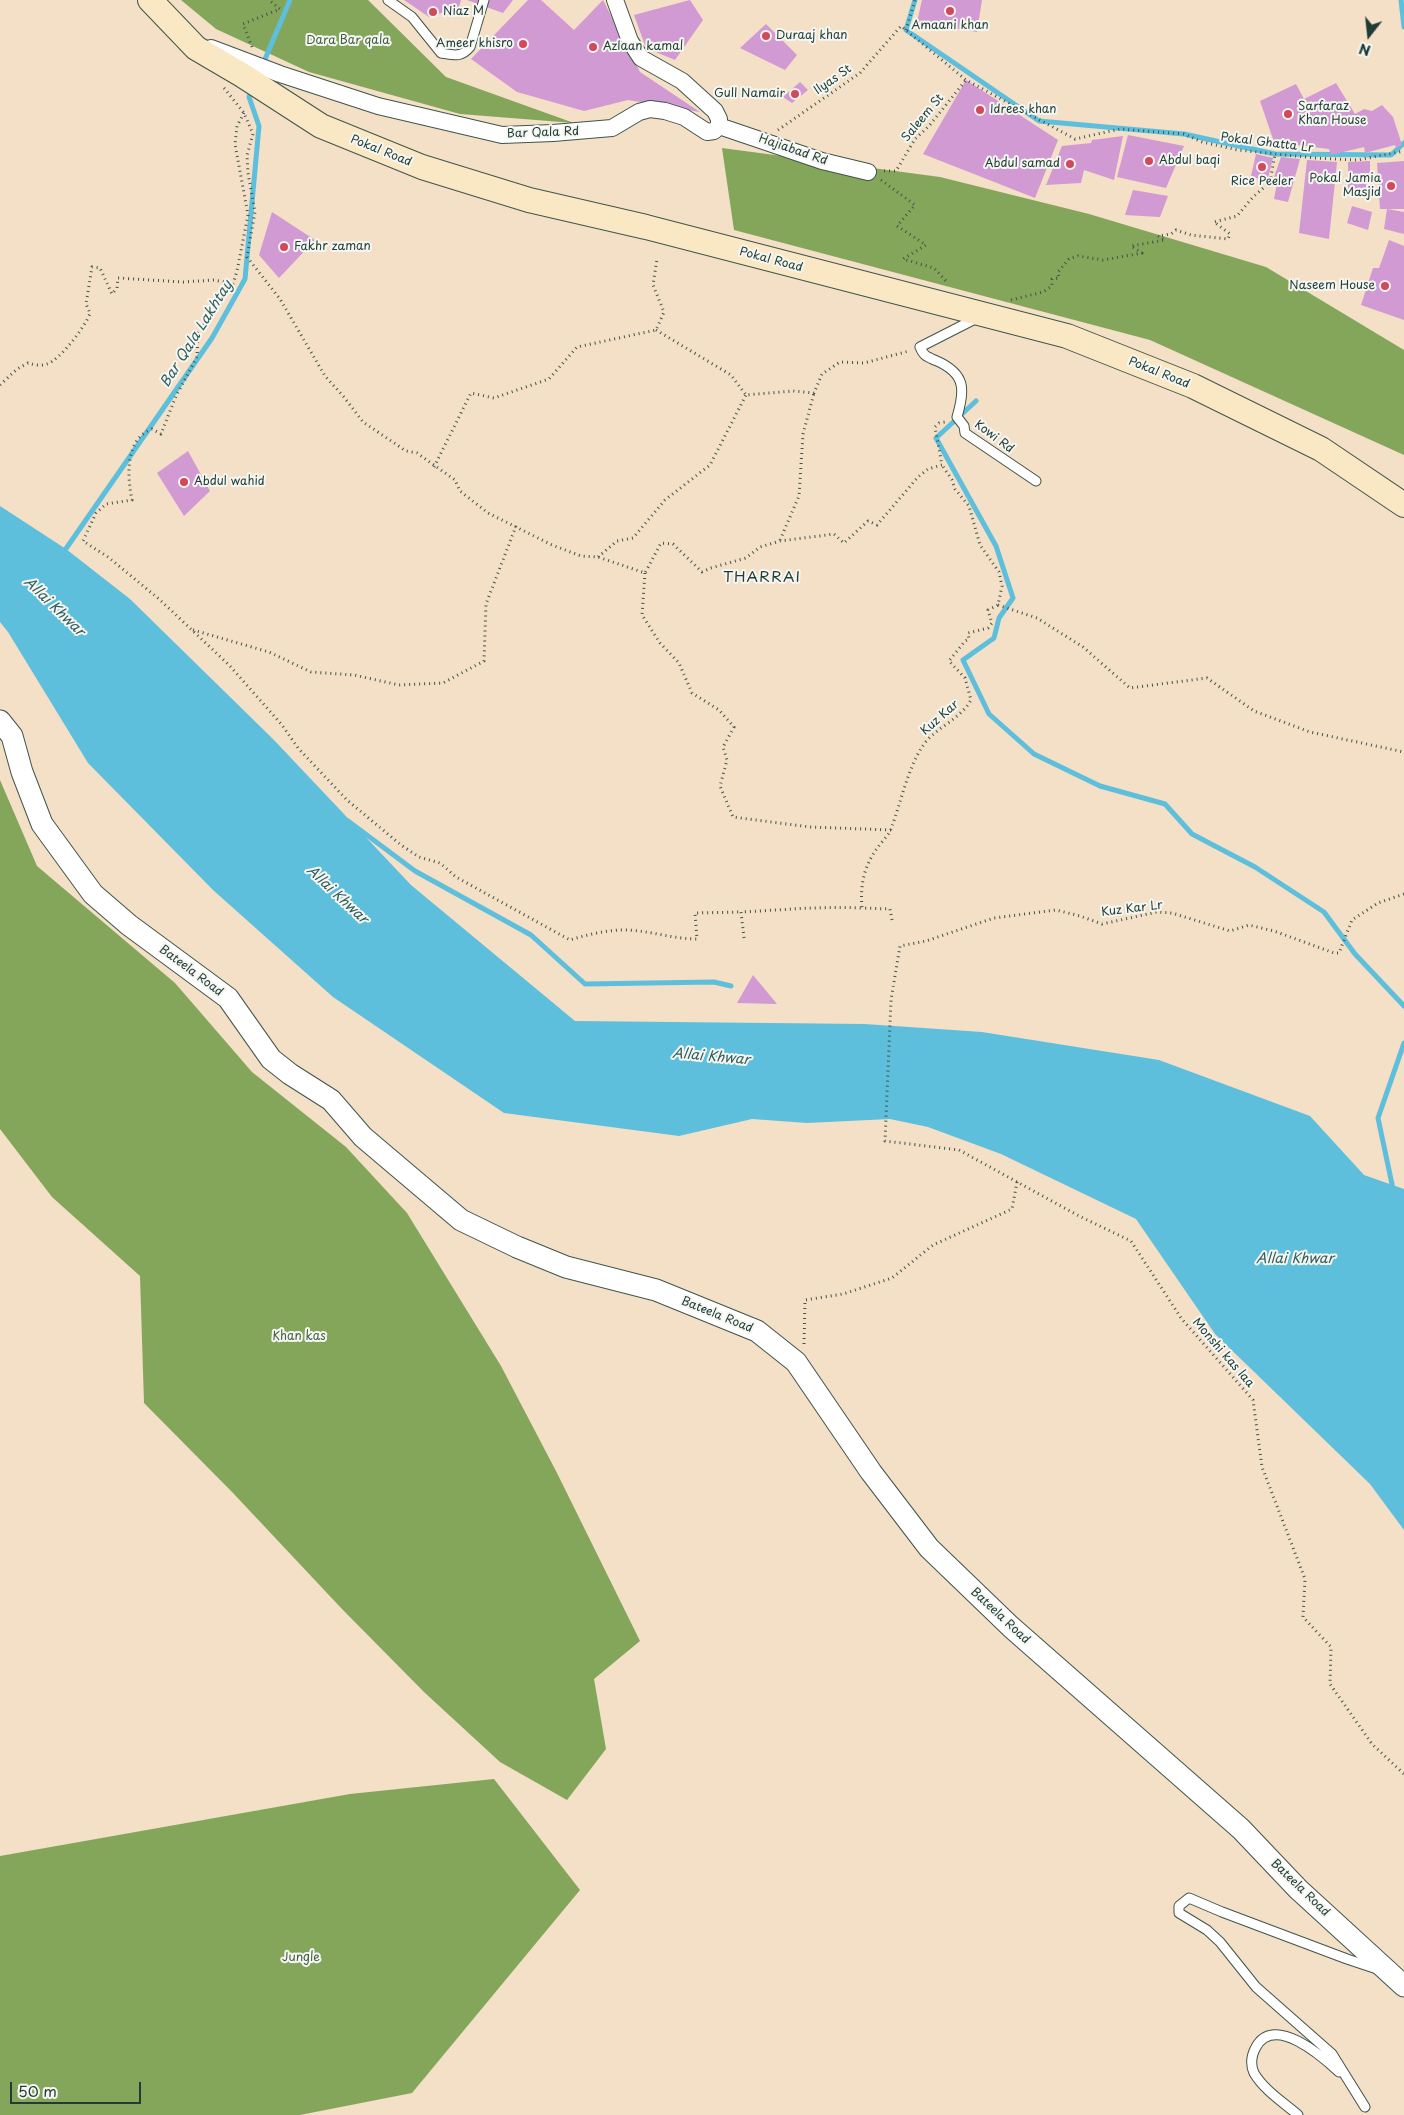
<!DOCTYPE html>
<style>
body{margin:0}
#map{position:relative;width:1404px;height:2115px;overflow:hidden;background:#f4dfc7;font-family:"Playpen Sans",sans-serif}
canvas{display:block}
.north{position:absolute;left:1344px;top:10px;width:50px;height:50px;-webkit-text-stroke:4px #f6f6f2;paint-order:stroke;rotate:196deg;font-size:14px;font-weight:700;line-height:20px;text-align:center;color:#1f3d34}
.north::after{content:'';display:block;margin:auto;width:18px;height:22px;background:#1f3d34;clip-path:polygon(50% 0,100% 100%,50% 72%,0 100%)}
.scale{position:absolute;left:10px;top:2082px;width:131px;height:22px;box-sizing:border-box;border:2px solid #1f3d34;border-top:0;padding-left:6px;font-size:15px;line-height:18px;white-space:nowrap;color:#1f3d34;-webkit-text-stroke:4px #f6f6f2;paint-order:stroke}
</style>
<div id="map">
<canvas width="1404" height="2115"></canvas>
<div class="north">N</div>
<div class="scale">50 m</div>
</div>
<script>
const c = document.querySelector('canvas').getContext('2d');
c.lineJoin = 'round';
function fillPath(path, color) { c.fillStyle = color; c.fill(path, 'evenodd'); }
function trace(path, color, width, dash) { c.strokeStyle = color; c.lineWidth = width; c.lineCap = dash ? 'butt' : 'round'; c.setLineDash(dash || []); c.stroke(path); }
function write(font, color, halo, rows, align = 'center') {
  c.font = font + ' "Playpen Sans",sans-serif'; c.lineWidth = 4; c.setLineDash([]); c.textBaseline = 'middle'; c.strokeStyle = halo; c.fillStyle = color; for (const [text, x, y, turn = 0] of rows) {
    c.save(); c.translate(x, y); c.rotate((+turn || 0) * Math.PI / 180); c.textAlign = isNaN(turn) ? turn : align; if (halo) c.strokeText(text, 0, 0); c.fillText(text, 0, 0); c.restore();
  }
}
fillPath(new Path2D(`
 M181,0H368L446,77L574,123L460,114L309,72L216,29Z
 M722,148L940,177L1089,214L1266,267L1404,350V455L1150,340L734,230Z
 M0,780L37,866L175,983L252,1072L346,1147L407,1213L501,1366L557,1473L640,1641L594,1679L606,1749L567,1800L500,1762L424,1692L342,1609L233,1493L144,1403L140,1276L52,1197L0,1129Z
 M494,1779L580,1890L412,2093L300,2115H0V1856L350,1794Z`), '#84a65b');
fillPath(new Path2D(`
 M0,506L66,549L130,599L274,740L411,885L575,1021L865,1024L982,1032L1159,1060L1310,1116L1364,1175L1404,1189V1530L1370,1484L1215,1334L1136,1219L1001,1154L928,1127L890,1119L807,1123L752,1119L679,1136L504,1113L333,997L213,890L88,763L8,632L0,622Z`), '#5ebfdc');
trace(new Path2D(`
 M915,0L906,30L1039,121L1184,134L1275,154L1391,155L1404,143
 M1401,0L1404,27
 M263,64L290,0
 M976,401L936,438L996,546L1013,598L999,618L994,638L963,660L989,714L1034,754L1100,786L1165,804L1192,834L1255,867L1324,912L1355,954L1404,1006
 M63,553L212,338L245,279L259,126L249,97L253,88
 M348,821L415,871L531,935L585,984L714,982L731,986
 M1393,1189L1378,1118L1404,1043`), '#5ebfdc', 5);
fillPath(new Path2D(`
 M404,0H461L459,7L429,17Z
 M467,0H513L503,13Z
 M528,0H541L574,30L603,0L640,72L700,112L628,100L584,111L517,92L471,59Z
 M690,0L703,20L675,60L646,48L634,15Z
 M922,0H982L977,32L917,22Z
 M766,24L797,55L785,70L740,48Z
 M966,80L1058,140L1035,198L923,154Z
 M800,82L808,90L792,103L783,97Z
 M1336,83L1355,114L1364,109L1372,111L1382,105L1393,117L1402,145L1396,148L1395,145L1365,153L1364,147L1331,155L1329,149L1274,142L1260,101L1296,84L1304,99Z
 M1128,135L1184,146L1166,188L1117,177Z
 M1123,136L1114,180L1084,170L1081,183L1046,185L1062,146L1091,143L1092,140Z
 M1256,154L1273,158L1267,182L1251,176Z
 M1281,157L1300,159L1288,202L1274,199L1278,178L1274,177Z
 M1307,160L1337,162L1329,239L1299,233Z
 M1370,161V178L1366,177V193L1348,192V162Z
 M1404,161V209H1380L1377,163Z
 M1133,190L1168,196L1160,217L1125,215Z
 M1352,206L1372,212L1368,230L1347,223Z
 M1387,209L1404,212V234L1384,229Z
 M272,212L315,240L279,278L259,255Z
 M1389,240L1404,246V320L1361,305L1373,268H1379Z
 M188,451L210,491L184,516L157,473Z
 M753,975L777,1004L737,1003Z`), '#d19ad3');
const service = new Path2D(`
 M388,0L412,17L441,53C453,55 461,58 470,47L484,0
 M977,318L920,347C924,357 928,357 937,361C966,374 965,390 957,417L964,426L965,433L1036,481
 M1365,2107L1332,2054L1256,1987L1220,1942L1207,1930L1179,1913V1906L1189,1898L1222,1912L1347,1959L1377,1969
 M1298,2115C1283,2102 1264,2090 1254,2073C1250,2064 1251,2056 1256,2047C1274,2014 1322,2056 1339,2072`);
const minor = new Path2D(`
 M211,48L280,74L378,106L502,135L553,133L612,128L639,112L650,109L665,111L684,117L707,132L714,131L719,126V119L715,111L682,81L641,58L630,41L615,0
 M719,126L822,161L868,172`);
const tertiary = new Path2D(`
 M0,721L12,736L22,772L42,824L93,894L129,925L228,998L271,1059L290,1074L331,1100L363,1137L461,1220L517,1247L566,1267L656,1290L757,1331L796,1362L871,1472L929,1548L1011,1627L1241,1829L1298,1889L1404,1986`);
const secondary = new Path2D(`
 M150,0L196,48L242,75L321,126L422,167L529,200L646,227L1067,336L1193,386L1321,449L1404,505`);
trace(service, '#3f554a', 11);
trace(minor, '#3f554a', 18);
trace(tertiary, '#3f554a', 23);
trace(secondary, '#3f554a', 26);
trace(new Path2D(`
 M906,30L915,0
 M252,47L243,24L280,9L269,0
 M224,88L244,113L253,134L247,155L248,173L255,212L247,257L280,299L325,376L344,397L363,422L406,451L417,453L455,480L460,491L488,513L552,545L581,556L598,557L645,573L661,543L673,544L702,572L711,568L746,558L760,547L780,541L834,534L844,543L868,521L877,525L918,477L928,469L942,465L935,427L939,423L945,422
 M244,113L237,126L235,144L248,215L237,271L233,284L198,333L197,357L176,396L161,434L152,429C125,439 127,476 132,500L106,504L96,513L83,541L108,557L159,599L229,665L282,725L298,748L347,800L401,845L419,857L440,863L456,877L570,940C586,935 603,931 620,930C645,929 671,939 697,939L695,913L741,912
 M778,130L860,73L901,26L966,80L1075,139L1120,129L1184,134L1202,142L1238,150L1315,158L1358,160L1404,151
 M884,171H896L915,139L929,126L966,80
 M881,180L915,205L897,226L926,245L903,259L934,268L948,283
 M1011,300L1043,292L1052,286V279L1059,278L1058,272L1069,259L1078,256L1103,260L1142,253L1131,246L1165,240L1158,236L1171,234L1176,230L1191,235L1228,239L1230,234L1214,222L1237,216L1253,197L1270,182L1275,154
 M656,330L731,375L746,395L793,391L814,393L822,374L840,362L864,363L909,351
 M0,385L17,369L28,363C34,365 41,366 47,364C60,360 86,326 90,313L86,304L92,267L100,268L112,294L117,288L118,278L183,282L214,280L233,284
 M434,467L471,393L494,398L549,379L577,347L656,330L664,312L653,285L657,259
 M780,540L799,496L803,434L814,393
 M598,557L617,541L633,538L665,500L710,465L746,395
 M645,573L642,615L660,643L679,663L692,693L719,710L734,727L723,747L727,760L720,786L733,817L810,827L891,830
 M998,605L1037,618L1083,647L1130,688L1207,678L1254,711L1310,732L1404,752
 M193,630L269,652L311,672L354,675L399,685L443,683L484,661L486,604L516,526
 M1404,894L1378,903L1352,920L1339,953H1334L1274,931L1249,925L1230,931L1172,913L1157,912L1102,924L1080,916L1056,910L994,918L926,941L900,946L891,1000L885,1141L959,1150L1079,1216L1131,1241L1181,1318L1253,1400L1262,1467L1305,1579L1303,1617L1331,1647L1330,1684L1372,1744L1404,1774
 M892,920L890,909L862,908C860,884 864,866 878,847C882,841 889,835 891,829C901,802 907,771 922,747C935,727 959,721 971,700L965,678L949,661L965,641L969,639L968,633L988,628L992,623L988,610L998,605L1002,586L999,572L980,545L969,506L955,489L952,480L942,465
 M744,938L741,912C782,910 822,906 862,908
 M804,1344L805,1300L843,1294L892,1278L933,1245L1012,1209L1017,1182`), '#3f554a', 3, [1, 4]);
trace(service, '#fff', 9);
trace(minor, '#fff', 16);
trace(tertiary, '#fff', 21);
trace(secondary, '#fae7c3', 24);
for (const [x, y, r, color] of [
 [950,11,5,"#d1495b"],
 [433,12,5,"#d1495b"],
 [766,36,5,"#d1495b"],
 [523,44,5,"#d1495b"],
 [593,47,5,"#d1495b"],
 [795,94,5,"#d1495b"],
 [980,110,5,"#d1495b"],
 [1288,114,5,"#d1495b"],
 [1149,161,5,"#d1495b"],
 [1070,164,5,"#d1495b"],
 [1262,167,5,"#d1495b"],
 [1391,186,5,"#d1495b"],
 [284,247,5,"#d1495b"],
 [1385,286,5,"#d1495b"],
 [184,482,5,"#d1495b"]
]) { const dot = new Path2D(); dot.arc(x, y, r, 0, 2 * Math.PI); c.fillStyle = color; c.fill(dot); trace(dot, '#f6f6f2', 2); }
write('12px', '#1f3d34', '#f6f6f2', [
 ["Niaz M",443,12],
 ["Amaani khan",950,26,"center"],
 ["Duraaj khan",776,36],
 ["Ameer khisro",513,44,"right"],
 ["Azlaan kamal",603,47],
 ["Gull Namair",785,94,"right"],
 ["Sarfaraz",1298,107],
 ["Khan House",1298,121],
 ["Idrees khan",990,110],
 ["Abdul baqi",1159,161],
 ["Abdul samad",1060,164,"right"],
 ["Pokal Jamia",1381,179,"right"],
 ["Masjid",1381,193,"right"],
 ["Rice Peeler",1262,182,"center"],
 ["Fakhr zaman",294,247],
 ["Naseem House",1375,286,"right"],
 ["Abdul wahid",194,482]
], 'left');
write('12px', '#415e40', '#f6f6f2', [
 ["Dara Bar qala",348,41],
 ["Khan kas",299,1337],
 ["Jungle",301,1958]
]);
write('12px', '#1f3d34', '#f6f6f2', [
 ["Ilyas St",833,80,-35],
 ["Saleem St",923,118,-50],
 ["Bar Qala Rd",543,133,-2],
 ["Pokal Ghatta Lr",1267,143,7],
 ["Hajiabad Rd",793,150,19],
 ["Pokal Road",381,151,22],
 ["Pokal Road",771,260,15],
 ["Pokal Road",1159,373,22],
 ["Kowi Rd",994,437,37],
 ["Kuz Kar",940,718,-41],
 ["Kuz Kar Lr",1132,909,-7],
 ["Bateela Road",191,971,37],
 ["Bateela Road",717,1315,22],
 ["Monshi kas laa",1223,1353,49],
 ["Bateela Road",1000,1616,43],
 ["Bateela Road",1300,1888,44]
]);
write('italic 14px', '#2f5e5e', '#f6f6f2', [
 ["Bar Qala Lakhtay",197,334,-58],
 ["Allai Khwar",54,607,44],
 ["Allai Khwar",337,895,43],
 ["Allai Khwar",711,1057,5],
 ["Allai Khwar",1295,1259]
]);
c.letterSpacing = '1px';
write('15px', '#1f3d34', '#f6f6f2', [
 ["THARRAI",762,578]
]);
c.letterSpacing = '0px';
</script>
